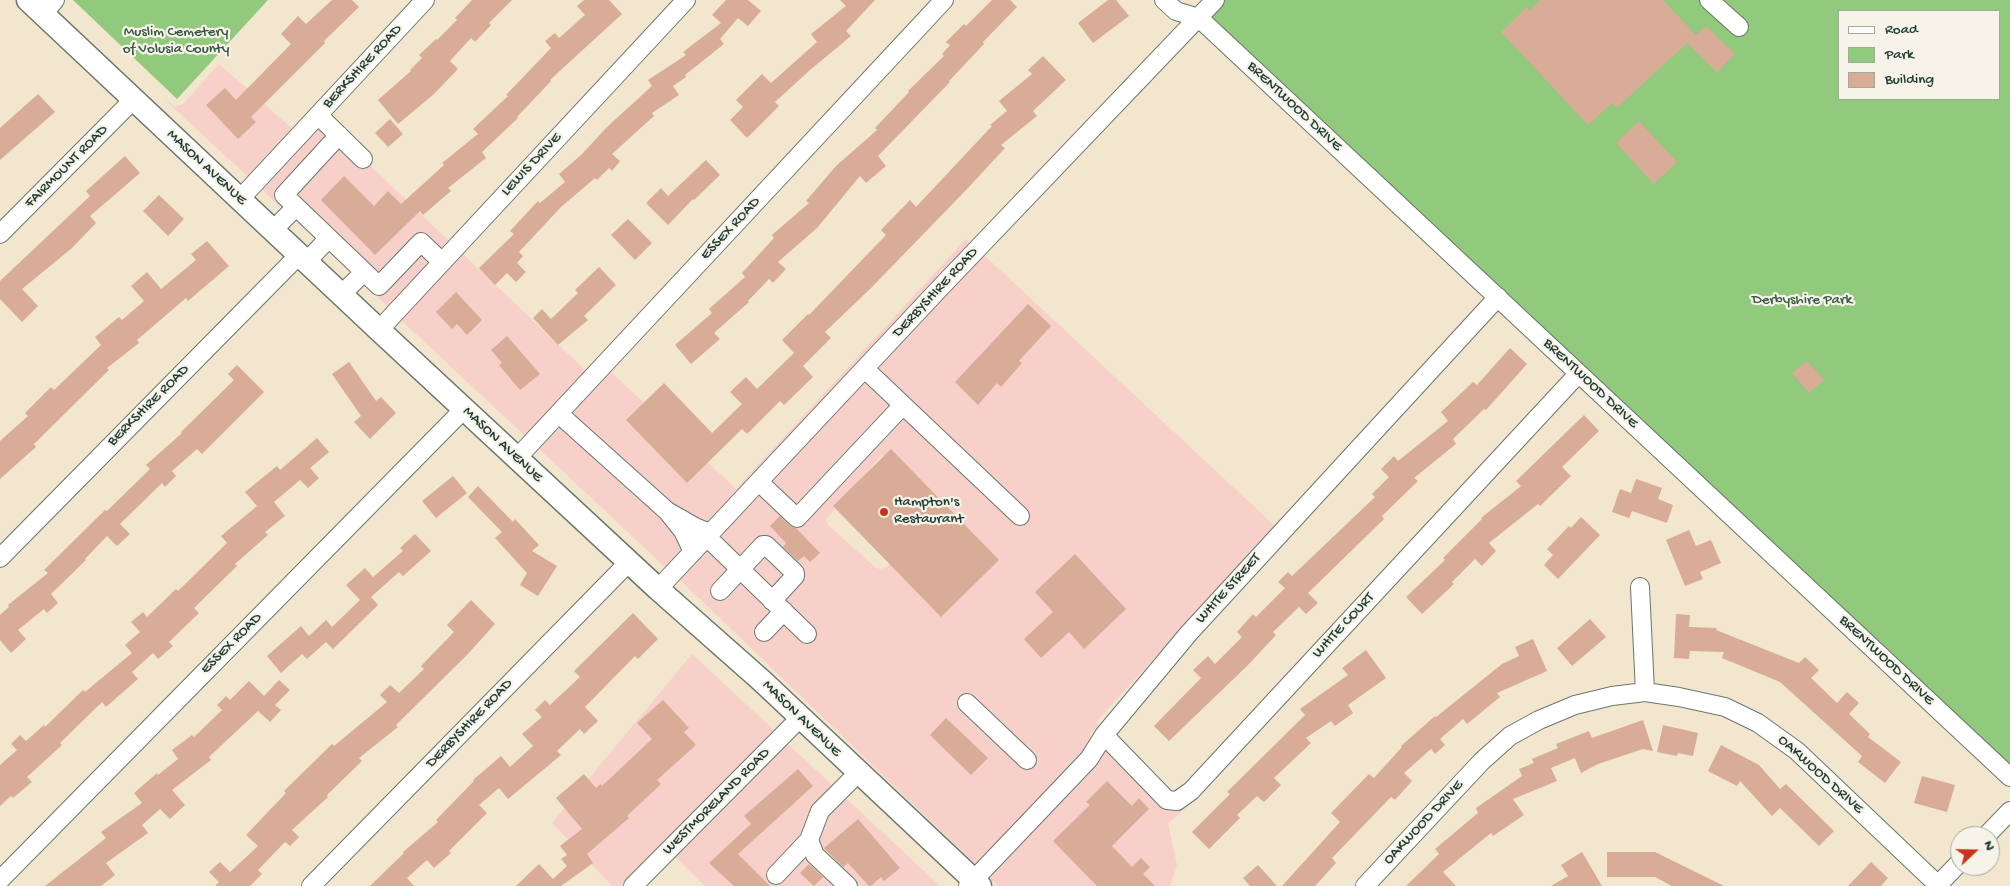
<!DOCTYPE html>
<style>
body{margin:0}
#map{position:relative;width:2010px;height:886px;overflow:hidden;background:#f3e6ce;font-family:"Gochi Hand",sans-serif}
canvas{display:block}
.legend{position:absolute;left:1838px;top:10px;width:162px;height:90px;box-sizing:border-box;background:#f7f3e8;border:1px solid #a1aaa0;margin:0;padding:6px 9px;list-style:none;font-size:15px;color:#1f3d34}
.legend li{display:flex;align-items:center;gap:10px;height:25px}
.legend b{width:25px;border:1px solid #a1aaa0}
.north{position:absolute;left:1950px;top:826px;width:50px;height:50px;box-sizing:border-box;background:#f7f3e8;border:1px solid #a1aaa0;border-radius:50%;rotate:69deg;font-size:14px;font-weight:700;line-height:20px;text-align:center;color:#1f3d34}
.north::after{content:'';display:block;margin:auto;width:18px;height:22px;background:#c8321e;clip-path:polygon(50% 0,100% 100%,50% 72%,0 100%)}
</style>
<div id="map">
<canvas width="2010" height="886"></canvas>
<ul class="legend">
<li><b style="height:6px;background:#fff"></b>Road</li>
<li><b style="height:14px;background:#91ca7d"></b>Park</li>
<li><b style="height:14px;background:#d8ac96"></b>Building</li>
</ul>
<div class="north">N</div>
</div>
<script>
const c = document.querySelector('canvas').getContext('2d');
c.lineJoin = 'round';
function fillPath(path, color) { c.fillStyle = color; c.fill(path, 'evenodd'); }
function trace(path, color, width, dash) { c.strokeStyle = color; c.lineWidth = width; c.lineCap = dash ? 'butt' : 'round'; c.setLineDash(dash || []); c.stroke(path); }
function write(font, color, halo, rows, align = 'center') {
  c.font = font + ' "Gochi Hand",sans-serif'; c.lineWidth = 4.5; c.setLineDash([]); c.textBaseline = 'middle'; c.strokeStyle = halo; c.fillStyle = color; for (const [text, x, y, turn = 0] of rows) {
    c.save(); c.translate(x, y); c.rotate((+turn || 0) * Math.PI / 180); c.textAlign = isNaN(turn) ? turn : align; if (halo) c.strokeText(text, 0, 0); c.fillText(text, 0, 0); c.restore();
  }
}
fillPath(new Path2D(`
 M219,64L293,129L248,177L163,98L175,107L183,104Z
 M324,121L449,241L388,307L261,189Z
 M966,239L971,244L666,568L538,448L610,371L736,489Z
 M462,253L586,371L525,436L400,319Z
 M984,255L1275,526L1096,722L1099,726L1090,734L1092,737L1081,754L976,865L679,579ZM888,454L939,510L888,566L881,569L876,568L828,525L826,519L880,457Z
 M692,654L775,731L621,886H612L552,823Z
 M787,743L940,886H705L675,857Z
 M1106,750L1160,806L1166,809H1176L1183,807L1185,809L1168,823L1177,865L1170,886H998L988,877L1096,764Z`), '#f7d0ca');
fillPath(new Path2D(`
 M73,0H268L177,99Z
 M1215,0H2010V777L1199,18ZM1839,11H1999V99H1839Z`), '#91ca7d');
fillPath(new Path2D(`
 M332,0H352L359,7L324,41L325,43L251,117L256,122L238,139L206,105L225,88L236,100L291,44L281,34L298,16L306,24Z
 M472,0H512L489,23L491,25L475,42L471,38L450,61L458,69L434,94L398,124L378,100L411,71L410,70L422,58L419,55L436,39L437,40L457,20L455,18Z
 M584,0H609L622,14L550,80L551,81L517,117L518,118L482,152L486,158L448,188L451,191L423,215L420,211L375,255L321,200L344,176L374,206L388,191L401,204L444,165L442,163L478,134L473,129L508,96L506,95L551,48L545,41L555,33L559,38L585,15L577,6Z
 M726,0H748L761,11L748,26L738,18L720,39L724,44L685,75L686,77L673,86L679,95L652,113L654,116L612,154L620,161L612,171L609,168L597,180L595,178L561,207L519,252L523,256L517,263L526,272L516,282L507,273L495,285L479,268L514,234L510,231L538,201L540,203L565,182L559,174L581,155L607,127L652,86L648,80L686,55L683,52L721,23L712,15Z
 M840,0H875L846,31L851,36L810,70L775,102L779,106L747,138L730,120L743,107L736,100L762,74L771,83L817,42L811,34L846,6Z
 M992,0H1010L1017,7L983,42L984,44L949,81L950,82L878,156L886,166L866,183L860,176L817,228L778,262L786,269L773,283L769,279L748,301L749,302L714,333L720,339L691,364L675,345L712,313L709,309L745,277L742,273L774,238L772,235L809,203L806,201L836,166L877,130L875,128L909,92L908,91L944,56L942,54L950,45L946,42L964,24L966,26Z
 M1108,0H1116L1129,16L1093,43L1078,23Z
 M1540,0H1663L1696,35L1706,26L1735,54L1717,72L1687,43L1617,108L1612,103L1588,125L1501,32L1527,7L1530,10Z
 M1043,56L1066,80L1033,111L1037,116L1001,145L1005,148L968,188L871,288L825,332L831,338L803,366L813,377L784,405L780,401L747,434L742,429L687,483L626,420L664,383L712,433L742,404L730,392L746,377L757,389L794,353L782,340L808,314L809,315L886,235L881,230L910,200L916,207L992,126L990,125L1007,111L999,101L1032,74L1028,70Z
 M38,94L55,112L0,160V128Z
 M390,119L403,134L388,147L375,133Z
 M1639,121L1677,162L1654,184L1616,143Z
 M125,156L140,173L90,216L96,223L72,248L22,289L38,306L22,322L0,299V281L90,196L86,191Z
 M706,160L720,175L694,200L693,199L668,225L646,203L661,188L668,196Z
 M159,195L184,219L168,236L143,211Z
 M628,219L652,243L635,260L611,235Z
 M207,241L229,266L188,301L186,298L137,340L139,343L107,368L109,370L34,444L36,447L0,479V441L28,416L25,413L51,387L54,390L101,345L95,337L119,317L122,320L144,301L131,286L147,272L161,289L196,260L191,254Z
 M599,267L616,285L584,316L588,320L558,345L533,318L542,309L551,319L578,293L575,290Z
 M456,292L482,320L467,335L457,324L452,329L436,312Z
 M1028,304L1051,326L1019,361L1022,363L1001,387L997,383L978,405L955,382Z
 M507,336L540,374L520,390L499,365L502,363L491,350Z
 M1510,348L1527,364L1486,410L1484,409L1453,439L1456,444L1414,478L1418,481L1382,516L1384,519L1308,593L1318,603L1306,614L1299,607L1273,632L1276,635L1247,666L1169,741L1154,726L1201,678L1193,670L1208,656L1215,664L1242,637L1237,632L1253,614L1256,617L1285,588L1278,582L1288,572L1292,576L1375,497L1372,494L1389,477L1381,469L1394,456L1398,461L1448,421L1441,412L1473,382L1477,385Z
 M1807,361L1824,380L1809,393L1792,373Z
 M349,362L376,401L381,397L396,413L370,439L354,422L361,416L332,374Z
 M237,365L264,392L202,454L197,449L172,471L176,476L165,487L162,483L120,524L130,534L117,546L107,536L85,559L86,560L51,594L58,603L47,613L44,609L18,630L26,639L11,653L0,640V615L9,607L8,605L48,573L44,570L105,510L107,511L150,469L146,465L182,433L181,432L234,380L228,374Z
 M1584,415L1599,431L1562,467L1571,476L1540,506L1538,504L1489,543L1496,551L1482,566L1475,559L1452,582L1454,584L1422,614L1406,597L1445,560L1443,558L1482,519L1481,518L1521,486L1516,481Z
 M317,438L329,452L310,468L319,478L308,488L300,480L274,502L285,516L265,532L268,535L235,564L237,566L194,608L199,613L169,642L173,646L158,659L153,653L132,672L138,679L106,707L102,702L60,743L62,745L27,777L32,782L13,798L11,796L0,806V765L17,750L11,744L20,735L26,741L44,725L45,727L83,690L85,692L132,653L125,645L140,632L131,622L143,612L147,617L176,589L178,591L227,543L221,536L257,506L245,492L277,466L280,470Z
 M891,449L999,560L941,617L833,506Z
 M453,476L467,493L436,518L422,501Z
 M1636,479L1662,488L1658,499L1673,505L1667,523L1632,511L1629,518L1612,512L1620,489L1631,493Z
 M478,486L513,522L515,519L539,545L532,551L557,566L538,596L520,585L527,573L495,538L502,532L468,497Z
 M780,516L790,526L796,528L820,553L810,562L804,556L798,561L783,547L786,543L770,526Z
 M1581,517L1600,535L1558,579L1544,565L1553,555L1547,549L1569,526L1571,528Z
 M1689,530L1696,546L1711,540L1721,563L1700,572L1703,579L1685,586L1666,540Z
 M415,534L431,551L403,576L399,572L371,597L378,605L333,649L326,642L307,659L302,654L281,673L267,656L301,626L309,636L326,620L332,627L360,600L346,585L365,568L373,577L403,551L400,548Z
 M1075,554L1126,609L1084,649L1069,632L1041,658L1024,639L1053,612L1035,592Z
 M471,600L495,624L466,656L396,725L398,727L359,758L362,761L327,795L328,797L292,830L299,837L290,846L285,842L258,870L262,874L250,886H215L219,882L209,872L220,862L230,872L258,846L246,835L286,793L284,791L332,744L334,746L387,702L380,695L390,685L399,693L424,669L421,666L454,632L447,625Z
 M633,613L658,639L638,659L635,656L585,707L598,721L584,734L580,729L557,751L561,755L508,799L499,788L479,805L487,813L449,851L451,853L434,868L427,860L407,878L414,886H370L404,853L403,852L438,822L436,820L474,781L473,780L501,756L510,767L533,746L522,734L542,717L535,710L545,700L550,705L580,677L574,671Z
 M1676,614L1690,615L1689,627L1717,628L1716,630L1799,663L1805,657L1819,670L1811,678L1837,703L1847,692L1859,703L1849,714L1870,734L1868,737L1901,762L1885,783L1858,762L1862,756L1780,682L1722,658L1724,652L1690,651L1689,659L1674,658Z
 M1590,619L1606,637L1572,666L1557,648Z
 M1533,639L1547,671L1497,693L1500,697L1467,724L1463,719L1440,739L1445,745L1435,754L1431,749L1404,773L1412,781L1395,800L1391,797L1332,858L1336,863L1315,886H1282L1340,822L1331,813L1369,774L1374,778L1402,747L1401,746L1435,716L1436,717L1502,664L1519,656L1515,647Z
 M1366,650L1386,678L1348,705L1353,713L1335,726L1331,721L1306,738L1311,743L1274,778L1281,785L1264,802L1257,796L1237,815L1240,818L1209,849L1192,832L1230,794L1227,792L1305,715L1300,709L1348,675L1342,668Z
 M279,680L290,690L275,705L281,710L270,722L258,711L209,757L211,760L172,790L185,805L170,819L160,809L142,825L148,833L106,863L115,875L101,886H45L106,838L101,832L142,803L134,793L157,773L158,775L178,759L172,750L192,735L194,737L222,710L217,705L226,696L230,700L249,681L264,696Z
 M663,700L689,728L684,732L696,745L657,780L661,784L627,816L629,818L587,854L593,863L561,886H516L539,864L553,879L567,866L561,859L567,855L560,846L582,829L556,798L584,774L596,788L601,784L602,786L652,739L637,723Z
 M946,718L988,758L971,775L930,735Z
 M1643,720L1653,751L1643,749L1598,764L1581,773L1575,758L1551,768L1557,781L1513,799L1524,815L1493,836L1491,833L1443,872L1456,886H1406L1439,854L1435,849L1478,813L1476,808L1522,776L1519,769L1534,763L1532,759L1558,748L1556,744L1589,731L1592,738Z
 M1663,725L1698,733L1693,756L1678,753L1677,756L1657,752Z
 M1721,745L1759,765L1780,789L1786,784L1834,831L1819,846L1780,808L1772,816L1740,781L1737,786L1708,771Z
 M798,769L813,786L738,854L770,886H734L709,863L751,824L744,816Z
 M1922,776L1955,785L1947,812L1914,803Z
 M1107,781L1132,806L1139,798L1149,809L1112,846L1132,867L1141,858L1150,867L1143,874L1155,886H1097L1053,841L1090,805L1086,802Z
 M858,819L900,868L884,881L881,877L871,886H869L848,863L843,867L824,848Z
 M1582,852L1602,886H1551L1568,876L1561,865Z
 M1607,852H1655L1724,886H1672L1655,877H1607Z
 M1871,862L1888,878L1881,886H1848Z
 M809,864L823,877L814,886L800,873Z
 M1258,865L1277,886H1250L1243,878Z`), '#d8ac96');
const minor = new Path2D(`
 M1164,0L1176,11L1199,18L2010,777
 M1709,0L1739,27
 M43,14L55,0
 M318,115L363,159
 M339,135L284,195L379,286L421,242L442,262
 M240,199L425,0
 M273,230L296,207
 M0,234L133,100
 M306,262L329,238
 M341,295L364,272
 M379,330L686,0
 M903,405L1020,516
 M559,414L667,511
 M517,458L944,0
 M759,482L797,518L903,405L865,369
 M707,537L807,634
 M693,552L683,531L667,511L695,527L710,533
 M0,558L299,255
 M1640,587L1645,692
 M658,589L939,289L1215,0
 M720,591L763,545H766L795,573V576L772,601
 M764,632L784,611
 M967,703L1027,760
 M1104,735L1167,800L1177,801L1191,791L1578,374
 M1986,836L2010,811
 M776,875L809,840
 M0,880L464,409
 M311,886L629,562
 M633,886L800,718
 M848,886L815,855L809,840L820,811L858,773
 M968,886L1089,759L1104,735L1189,633L1498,297
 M1365,886L1482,761L1510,736L1539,720L1575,705L1612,696L1645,692L1679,697L1725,707L1758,723L1797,751L1938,885
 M1937,886L1960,862`);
const major = new Path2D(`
 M28,0L379,330L658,589L762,681L980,886`);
trace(minor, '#69786a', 20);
trace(major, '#69786a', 25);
trace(minor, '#fff', 18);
trace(major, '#fff', 22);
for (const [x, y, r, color] of [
 [884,512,5,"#c8321e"]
]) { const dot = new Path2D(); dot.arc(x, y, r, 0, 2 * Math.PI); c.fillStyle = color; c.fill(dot); trace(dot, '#f7f3e8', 2); }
write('15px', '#365943', '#f7f3e8', [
 ["Muslim Cemetery",176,33],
 ["of Volusia County",176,50],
 ["Derbyshire Park",1802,301]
]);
write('15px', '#1f3d34', '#f7f3e8', [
 ["BERKSHIRE ROAD",363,67,-47],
 ["BRENTWOOD DRIVE",1294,107,43],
 ["LEWIS DRIVE",532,165,-47],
 ["FAIRMOUNT ROAD",67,167,-45],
 ["MASON AVENUE",206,168,43],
 ["ESSEX ROAD",731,229,-47],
 ["DERBYSHIRE ROAD",936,293,-47],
 ["BRENTWOOD DRIVE",1590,384,43],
 ["BERKSHIRE ROAD",149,406,-45],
 ["MASON AVENUE",502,445,43],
 ["WHITE STREET",1229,589,-48],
 ["WHITE COURT",1344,626,-47],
 ["ESSEX ROAD",232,644,-45],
 ["BRENTWOOD DRIVE",1886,661,43],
 ["MASON AVENUE",801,719,44],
 ["DERBYSHIRE ROAD",470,724,-46],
 ["OAKWOOD DRIVE",1820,775,42],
 ["WESTMORELAND ROAD",717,802,-45],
 ["OAKWOOD DRIVE",1424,823,-47]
]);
write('15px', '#1f3d34', '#f7f3e8', [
 ["Hampton's",894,503],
 ["Restaurant",894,520]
], 'left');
</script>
